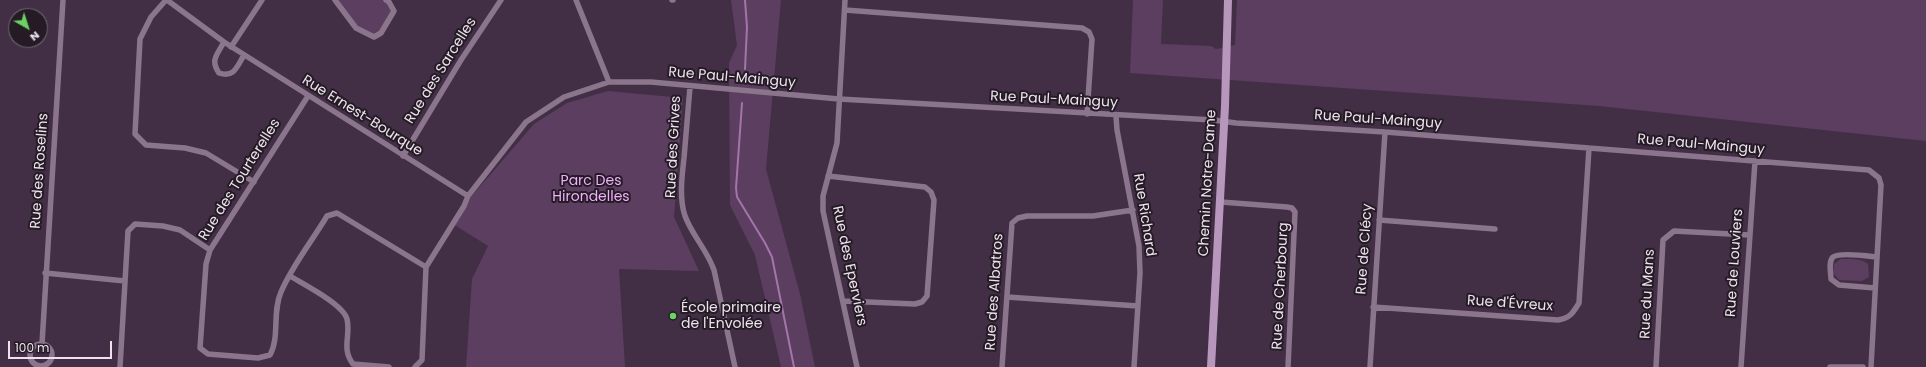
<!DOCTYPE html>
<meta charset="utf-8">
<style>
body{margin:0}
#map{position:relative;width:1926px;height:367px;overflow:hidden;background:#422f45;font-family:Poppins,sans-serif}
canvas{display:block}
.north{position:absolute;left:8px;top:8px;width:40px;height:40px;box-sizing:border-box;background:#241b25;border:1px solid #756b76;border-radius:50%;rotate:141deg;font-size:11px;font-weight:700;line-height:16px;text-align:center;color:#eee2ef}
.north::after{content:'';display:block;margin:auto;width:14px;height:18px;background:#6cd362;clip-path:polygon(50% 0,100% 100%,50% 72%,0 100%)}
.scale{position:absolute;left:8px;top:341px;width:104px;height:18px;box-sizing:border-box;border:2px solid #eee2ef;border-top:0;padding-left:5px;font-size:12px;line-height:14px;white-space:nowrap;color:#eee2ef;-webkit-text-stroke:3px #241b25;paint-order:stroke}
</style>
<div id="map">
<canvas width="1926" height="367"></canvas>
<div class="north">N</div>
<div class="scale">100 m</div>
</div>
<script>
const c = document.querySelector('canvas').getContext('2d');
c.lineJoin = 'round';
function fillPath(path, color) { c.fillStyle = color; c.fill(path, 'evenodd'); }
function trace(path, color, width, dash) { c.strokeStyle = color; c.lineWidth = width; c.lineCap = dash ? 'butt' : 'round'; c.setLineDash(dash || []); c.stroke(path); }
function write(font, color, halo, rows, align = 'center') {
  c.font = font + ' Poppins,sans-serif'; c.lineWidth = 4; c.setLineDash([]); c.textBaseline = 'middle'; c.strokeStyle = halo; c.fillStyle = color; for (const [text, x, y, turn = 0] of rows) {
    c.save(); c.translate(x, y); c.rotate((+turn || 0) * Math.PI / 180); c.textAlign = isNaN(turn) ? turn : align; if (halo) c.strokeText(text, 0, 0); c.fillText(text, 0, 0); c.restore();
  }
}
fillPath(new Path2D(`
 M335,0H386L394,11L381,33L374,37L356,28Z
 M731,0H781L766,169L800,294L815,367H781L755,255L730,205L729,63L737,45Z
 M1133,0H1163L1161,44L1211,46L1216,49L1235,45L1237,0H1926V141L1599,106L1130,73Z
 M608,91L683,98L674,217L699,271L619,269L625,367H466L472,279L488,246L453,224L471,197L534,124L567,103Z
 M1841,259C1851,259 1860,258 1868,264L1869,277L1862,281L1839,280L1833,273L1834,264Z`), '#5c3e61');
trace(new Path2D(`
 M745,69L747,27L745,0
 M742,103L736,188L737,197L765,243L772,257L794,367`), '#a474ab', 2);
trace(new Path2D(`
 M166,0L151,17L140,39L135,134L146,145L185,148L206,153L254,182
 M167,0L224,42L468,196
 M335,0L356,28L374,37L381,33L394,11L389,2L386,0
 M576,0L609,82
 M672,0H673
 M845,0L837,143L823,196V211L857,367
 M845,10L1082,28L1089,32L1092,39L1087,114
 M224,42C217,55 210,60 219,73C234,78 237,67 244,55
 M231,47L262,0
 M690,87C688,111 686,134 684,158C682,176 679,198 685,216C692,235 707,250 714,270L735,367
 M308,96L210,250L206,264L200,348L208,354L258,358L270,355C280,337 272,312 281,292C292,266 312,241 327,216L337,213L426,267
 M1116,116L1117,130L1139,246L1140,273L1134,367
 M403,156L461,60L501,0
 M828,176L925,187L931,192L934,200L927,296L922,302L915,304L844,301
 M1221,202L1287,207L1292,208L1295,212L1288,367
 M1379,220L1495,229
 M45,273L125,281
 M290,276C303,284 343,304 347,319C351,336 341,348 353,364L389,367
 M1875,288L1839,285L1831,279C1831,273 1828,262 1833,257C1839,252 1868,256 1877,257
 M1007,297L1138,306
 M1373,307L1558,320C1570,318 1573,313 1579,303L1589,148
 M42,344L63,0
 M30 355a11 11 0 1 1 22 0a11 11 0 1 1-22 0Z
 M120,367L128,231L135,224L163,226L180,230L210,250
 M415,367L422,360L426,267L464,206L468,196L526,122L564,97L609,82H651L839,99L1213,120L1236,123L1385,132L1869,170L1879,178L1881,185L1871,367
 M1002,367L1012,223L1018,218L1027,216H1093L1133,210
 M1370,367L1385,132
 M1656,367L1663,240L1674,231L1749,235
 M1741,367L1755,161
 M1830,367H1863`), '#8a758d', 5.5);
trace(new Path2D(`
 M1211,367L1225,106L1228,0`), '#b897bd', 8);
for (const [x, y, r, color] of [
 [673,316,4,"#6cd362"]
]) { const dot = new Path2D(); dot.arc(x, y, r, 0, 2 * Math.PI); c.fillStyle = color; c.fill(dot); trace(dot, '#241b25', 1.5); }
write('14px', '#eee2ef', '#241b25', [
 ["Rue des Sarcelles",441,71,-58],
 ["Rue Paul-Mainguy",732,78,5],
 ["Rue Paul-Mainguy",1054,100,3],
 ["Rue Ernest-Bourque",362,116,32],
 ["Rue Paul-Mainguy",1378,120,4],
 ["Rue Paul-Mainguy",1701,145,5],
 ["Rue des Grives",674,147,-87],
 ["Rue des Roselins",40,171,-86],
 ["Rue des Tourterelles",240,180,-58],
 ["Chemin Notre-Dame",1208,183,-87],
 ["Rue Richard",1144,215,81],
 ["Rue de Clécy",1365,249,-86],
 ["Rue de Louviers",1735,263,-86],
 ["Rue des Eperviers",849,266,78],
 ["Rue de Cherbourg",1281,286,-87],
 ["Rue des Albatros",995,292,-86],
 ["Rue du Mans",1648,294,-87],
 ["Rue d'Évreux",1510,304,4]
]);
write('14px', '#f2affd', '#241b25', [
 ["Parc Des",591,181],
 ["Hirondelles",591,197]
]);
write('14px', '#eee2ef', '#241b25', [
 ["École primaire",681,308],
 ["de l'Envolée",681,324]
], 'left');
</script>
